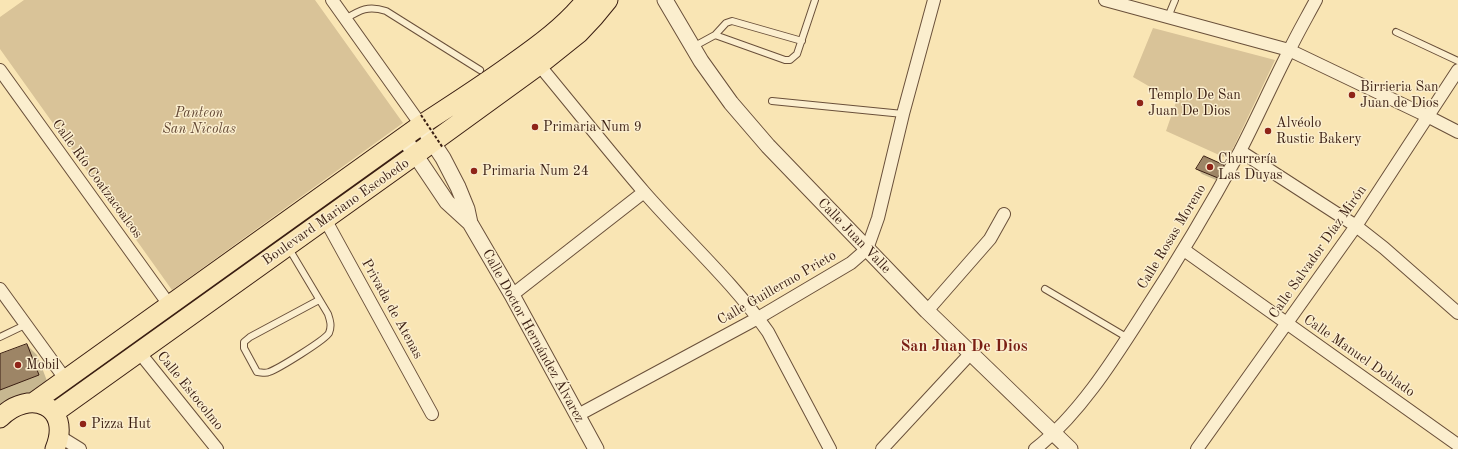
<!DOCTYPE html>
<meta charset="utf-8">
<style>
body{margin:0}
canvas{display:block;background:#f9e5b4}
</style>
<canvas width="1458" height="449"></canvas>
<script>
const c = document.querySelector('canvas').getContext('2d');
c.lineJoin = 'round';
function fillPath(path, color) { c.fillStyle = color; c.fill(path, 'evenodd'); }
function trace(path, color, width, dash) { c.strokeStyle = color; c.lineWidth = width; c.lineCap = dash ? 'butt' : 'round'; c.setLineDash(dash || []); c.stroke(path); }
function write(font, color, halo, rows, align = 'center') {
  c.font = font + ' "Old Standard TT",serif'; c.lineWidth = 3; c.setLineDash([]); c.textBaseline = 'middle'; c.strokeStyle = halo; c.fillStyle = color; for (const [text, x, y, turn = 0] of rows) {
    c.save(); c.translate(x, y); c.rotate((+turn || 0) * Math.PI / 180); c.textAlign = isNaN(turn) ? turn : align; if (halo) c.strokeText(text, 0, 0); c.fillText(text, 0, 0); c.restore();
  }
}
fillPath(new Path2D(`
 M24,0H315L403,123L172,290L0,49V17Z
 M1153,28L1275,60L1228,159L1166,131L1176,102L1133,77Z`), '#d9c398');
fillPath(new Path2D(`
 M1204,157L1224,166L1229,171L1223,183L1202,174L1197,169Z
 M27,345L37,355L49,386L0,404V355Z`), '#0003');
const building = new Path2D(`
 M1204,156L1224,165L1218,178L1196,169Z
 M27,344L39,375L0,390V354Z`);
fillPath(building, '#9d8566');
trace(building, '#3a1e12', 1);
const service = new Path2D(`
 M1168,17L1175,0
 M345,19C360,10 368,5 386,11L480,70
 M1396,32L1458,61
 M715,35L785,60H790L797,54L815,0
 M693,47L715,35L726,23L732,21L802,41
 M772,101L903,114
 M288,247L328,314C330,320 332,326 329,333C325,340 278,369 269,372C265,374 261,372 257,372L244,348V342L250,337L319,300
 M1045,289L1128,338
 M0,337L25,325`);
const minor = new Path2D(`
 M332,0L421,125
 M1105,0L1289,50L1427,116L1458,132
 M539,65C574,107 608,150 644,192C685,239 732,281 768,332L830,449
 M0,70L170,306
 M1240,151L1356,226L1384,248L1458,313
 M325,219L432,414
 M1184,250L1458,445
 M0,289L66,380
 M512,295L644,192
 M927,311L990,239L1004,214
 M139,352L217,449
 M578,415L758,318L851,263L867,249L878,218L903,114L934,0
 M59,436L80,449
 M882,449L970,354
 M1035,449C1079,415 1114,359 1144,312C1178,260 1210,206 1240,151C1257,118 1272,84 1289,51C1297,34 1307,17 1316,0
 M1197,449L1356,226L1458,70`);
const tertiary = new Path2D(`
 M665,0L701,61L731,103L768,146L927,311L1070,449
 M427,134L443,158L458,187L467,209L470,223L512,295L596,449
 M404,138L447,202L470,223`);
const primary = new Path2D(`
 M34,402L421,125C452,105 483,85 512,64C539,45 565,26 586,0
 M54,413L415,155L539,65L579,33L594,17L608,0
 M0,418C29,388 73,405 55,449`);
trace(service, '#6a503a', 8);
trace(minor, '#6a503a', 14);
trace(tertiary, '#6a503a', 17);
trace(primary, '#3a1e12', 21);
trace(service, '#fbeece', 6);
trace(minor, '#fbeece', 12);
trace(tertiary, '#fbeece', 15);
trace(primary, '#f9e5b4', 19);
trace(new Path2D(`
 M421,115L443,148`), '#3a1e12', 2, [3, 2]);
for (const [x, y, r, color] of [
 [1352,95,4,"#8f2418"],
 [1140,103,4,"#8f2418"],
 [535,127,4,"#8f2418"],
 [1268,131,4,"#8f2418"],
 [1210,167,4,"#8f2418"],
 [474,171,4,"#8f2418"],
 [18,365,4,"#8f2418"],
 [83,424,4,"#8f2418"]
]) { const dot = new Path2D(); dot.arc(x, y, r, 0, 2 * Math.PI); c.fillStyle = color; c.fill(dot); trace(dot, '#fbeece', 1.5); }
write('14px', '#3a1e12', '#fbeece', [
 ["Birrieria San",1360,87],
 ["Juan de Dios",1360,103],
 ["Templo De San",1148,95],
 ["Juan De Dios",1148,111],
 ["Alvéolo",1276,123],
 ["Rustic Bakery",1276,139],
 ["Primaria Num 9",543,127],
 ["Churrería",1218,159],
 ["Las Duyas",1218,175],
 ["Primaria Num 24",482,171],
 ["Mobil",26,365],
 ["Pizza Hut",91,424]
], 'left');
write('italic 14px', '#624734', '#fbeece', [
 ["Panteon",199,113],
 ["San Nicolas",199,129]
]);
write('14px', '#3a1e12', '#fbeece', [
 ["Calle Río Coatzacoalcos",97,179,54],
 ["Boulevard Mariano Escobedo",336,212,-35],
 ["Calle Juan Valle",854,236,46],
 ["Calle Rosas Moreno",1172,237,-59],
 ["Calle Salvador Díaz Mirón",1318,252,-55],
 ["Calle Guillermo Prieto",777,288,-30],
 ["Privada de Atenas",392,309,61],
 ["Calle Doctor Hernández Álvarez",533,336,61],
 ["Calle Manuel Doblado",1359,356,35],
 ["Calle Estocolmo",190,391,51]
]);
write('bold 16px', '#7a1f14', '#fbeece', [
 ["San Juan De Dios",964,347]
]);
</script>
